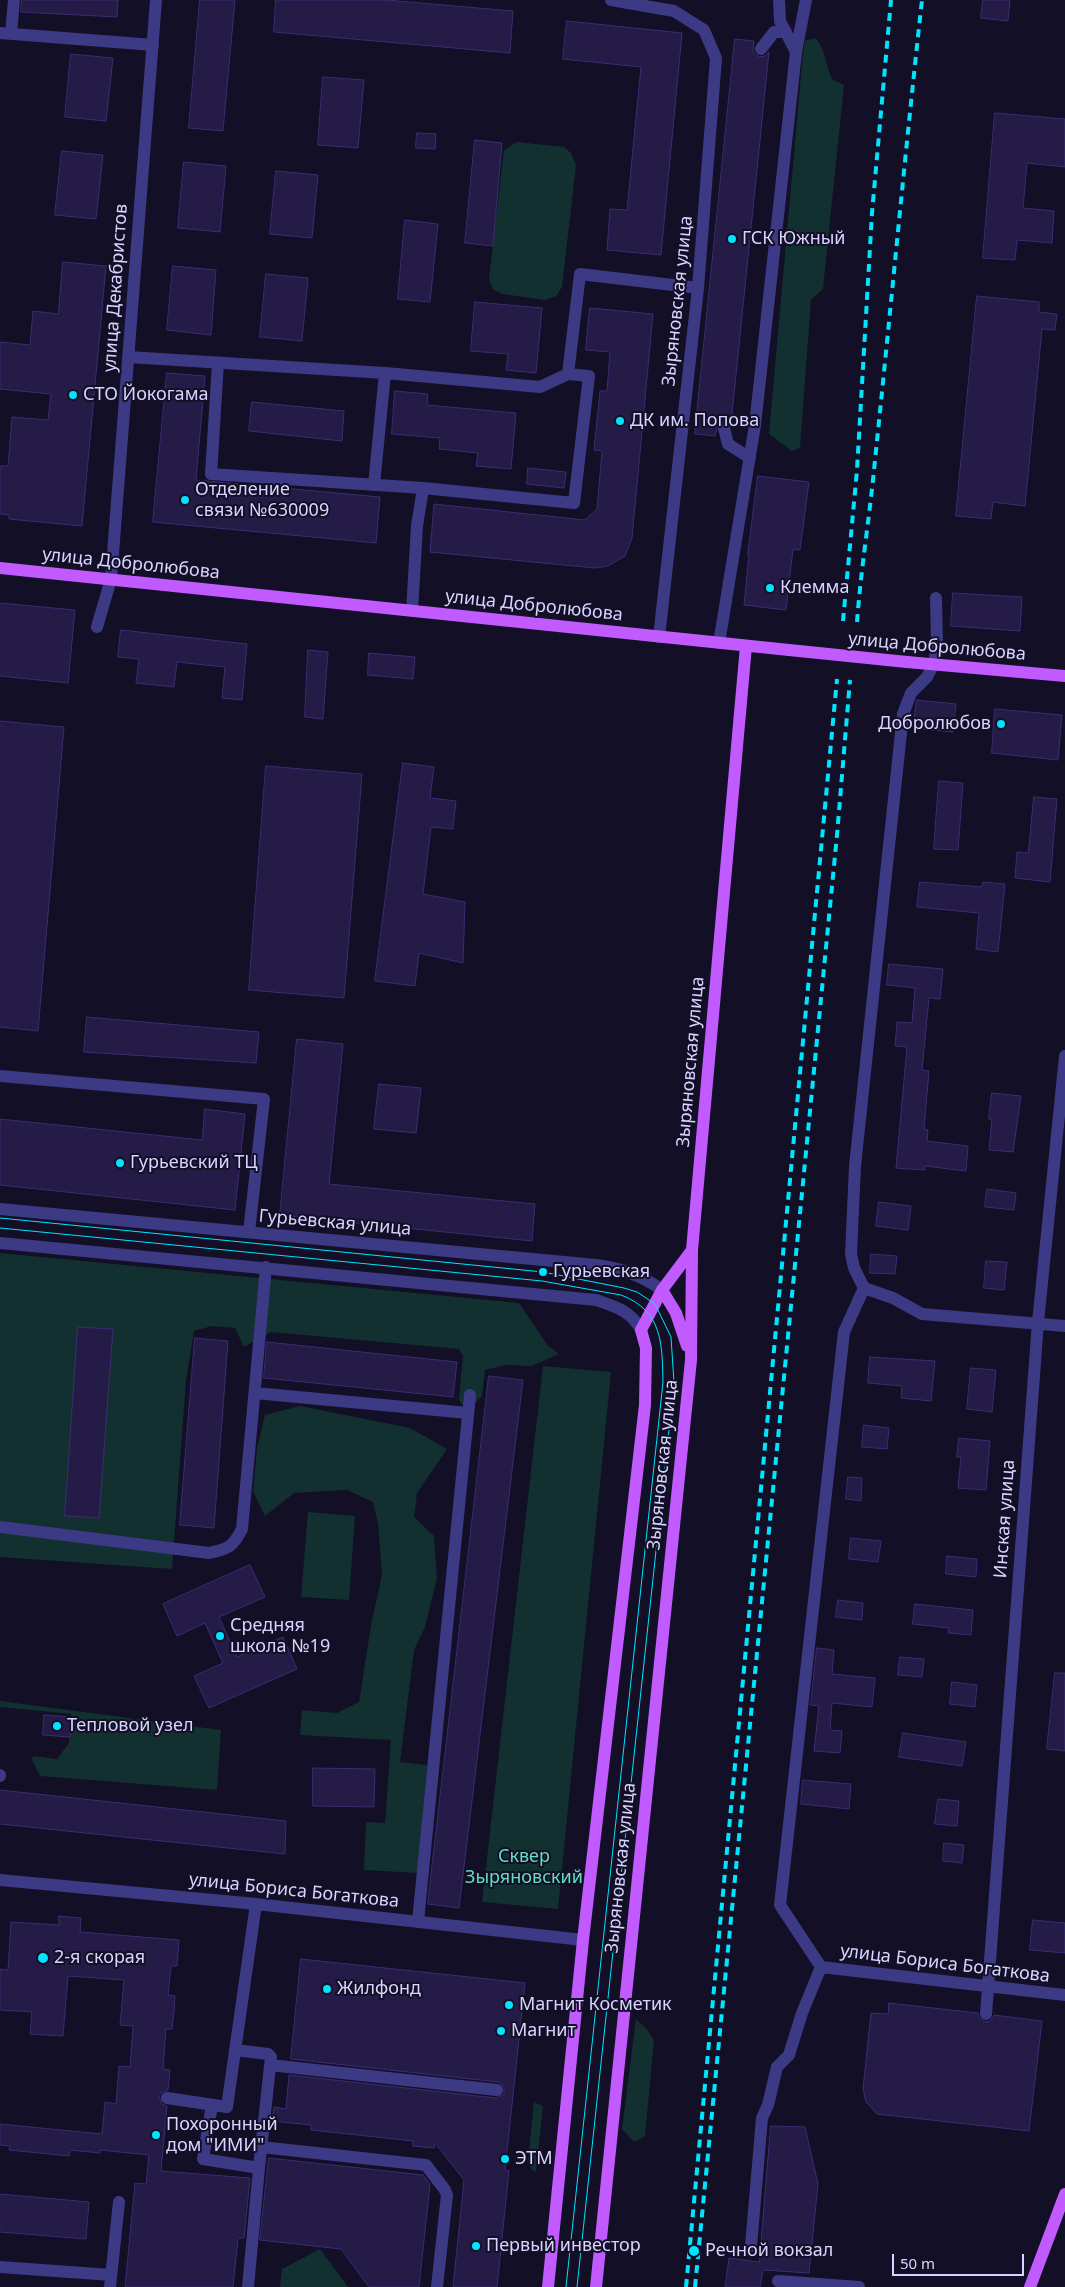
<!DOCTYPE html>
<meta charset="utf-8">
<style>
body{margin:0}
#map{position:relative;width:1065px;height:2287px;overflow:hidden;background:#130f26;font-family:"Noto Sans",sans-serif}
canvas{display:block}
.scale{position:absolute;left:892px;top:2254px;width:132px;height:22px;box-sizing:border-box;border:2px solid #d9d4ff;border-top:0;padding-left:6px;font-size:15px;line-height:18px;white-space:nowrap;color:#d9d4ff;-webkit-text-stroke:4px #130f26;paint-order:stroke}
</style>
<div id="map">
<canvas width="1065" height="2287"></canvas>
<div class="scale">50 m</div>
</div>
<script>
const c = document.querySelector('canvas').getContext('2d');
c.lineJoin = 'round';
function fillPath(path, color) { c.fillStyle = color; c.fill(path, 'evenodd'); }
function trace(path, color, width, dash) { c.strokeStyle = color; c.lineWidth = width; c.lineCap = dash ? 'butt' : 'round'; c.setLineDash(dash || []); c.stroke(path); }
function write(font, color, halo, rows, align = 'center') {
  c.font = font + ' "Noto Sans",sans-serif'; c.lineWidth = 4; c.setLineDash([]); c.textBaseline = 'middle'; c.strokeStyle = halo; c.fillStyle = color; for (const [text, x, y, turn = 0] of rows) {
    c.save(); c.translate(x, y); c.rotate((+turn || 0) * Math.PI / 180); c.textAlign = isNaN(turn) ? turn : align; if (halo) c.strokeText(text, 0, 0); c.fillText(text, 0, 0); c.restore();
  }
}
fillPath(new Path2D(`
 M815,38C825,47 826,66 832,79L844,85L823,289L811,300L800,448L792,451L769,434L803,53L805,41Z
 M517,142L564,147L571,153L576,165L562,287L556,296L545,300L502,294L493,289L489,279L504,150Z
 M0,1253L519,1303L548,1346L559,1354L532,1366L506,1365L485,1370L482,1396L470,1408L461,1404L459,1399L463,1356L459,1349L271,1332L244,1347L235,1328L212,1326L194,1331L186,1380L172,1569L0,1557Z
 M543,1366L611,1372L558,1909L482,1902Z
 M300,1406L410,1428L447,1449L417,1493L414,1517L434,1536L437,1578L425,1627L414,1650L400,1762L427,1765L418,1873L364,1870L366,1822L385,1823L391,1740L300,1735L302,1710L337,1713L359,1702L371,1625L382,1575L378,1524L373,1502L347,1490L294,1493L265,1516L253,1491L257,1449L265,1415Z
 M308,1512L355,1516L349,1600L301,1597Z
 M0,1701L221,1730L217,1790L40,1776L32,1760L33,1756L57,1759L69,1743L71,1714L0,1707Z
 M636,2019L646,2028L654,2040L645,2136L634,2142L622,2129Z
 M534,2102L543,2106L536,2172L532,2170L528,2161Z
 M320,2249L348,2287H280L282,2269Z`), '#12302f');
const building = new Path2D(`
 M22,0H118L117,17L21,12Z
 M200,0H235L223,131L189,128Z
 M276,0H386L513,11L510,53L274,32Z
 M983,0H1010L1008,21L981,18Z
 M567,21L682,33L661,255L607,250L610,209L627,210L641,67L563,59Z
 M735,39L754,41L753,52L759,57L765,56L769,52L731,424L726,420L719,422L715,436L695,434Z
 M71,54L113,58L106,121L65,117Z
 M323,77L364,80L358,148L318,145Z
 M995,113L1065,119V167L1027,163L1023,208L1054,211L1052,243L1017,240L1015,260L983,258Z
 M417,133L436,134L435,149L416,148Z
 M475,140L502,143L493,246L465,243Z
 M62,151L103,155L96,219L55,215Z
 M184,162L226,166L220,232L178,228Z
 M276,171L318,175L312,238L270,234Z
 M405,220L438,224L430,302L398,299Z
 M63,262L106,266L82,526L9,519V515L0,514V466H8L12,417L48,420L51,394L0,389V342L30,345L33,311L58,314Z
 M173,266L216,270L211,335L167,330Z
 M266,274L308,278L302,341L260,337Z
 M977,296L1039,302V312L1057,314L1055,330L1042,329L1025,506L993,502L991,519L956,516Z
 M475,302L542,308L536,373L506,370L508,354L471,351Z
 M590,308L653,314L632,538L625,556L608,566L595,568L430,552L434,504L585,520L597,509L602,451L594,450L600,391H607L610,352L586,350Z
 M167,373L205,376L196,480L380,497L376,543L153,522Z
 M395,391L428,394L427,405L516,413L511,469L476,466L478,453L439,449L440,438L392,434Z
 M252,402L344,411L342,441L249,431Z
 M528,468L566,472L564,488L527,484Z
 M758,476L809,482L800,550L793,549L786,610L744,605L749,555H748Z
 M953,593L1022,597L1020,631L951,626Z
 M0,603L75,610L68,683L0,676Z
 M121,630L247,644L242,700L222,698L225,667L177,662L174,687L136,683L139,659L118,657Z
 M308,650L328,652L323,719L305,717Z
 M369,653L415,657L413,679L368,675Z
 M917,700L956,704L953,732L913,728Z
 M995,709L1062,715L1058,760L992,753Z
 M0,721L64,727L38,1031L0,1027Z
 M403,763L434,767L430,798L456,801L453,829L431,827L423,894L465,902L463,963L419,953L415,986L375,981Z
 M266,766L362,774L344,998L249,990Z
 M939,781L963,783L958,850L934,849Z
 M1034,797L1057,799L1050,882L1015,878L1017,852L1028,853Z
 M920,882L982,887L983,882L1005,884L998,952L976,949L979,913L917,907Z
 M889,964L943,969L940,999L929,998L922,1070L929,1071L924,1129L928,1130L927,1141L968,1146L966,1171L925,1166V1170L896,1168L907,1047L895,1046L897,1022L912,1023L915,988L887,985Z
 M87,1017L259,1032L256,1063L84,1052Z
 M297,1039L343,1044L329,1184L535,1204L532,1241L280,1215Z
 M379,1084L421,1088L416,1133L374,1129Z
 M992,1093L1021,1096L1013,1152L989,1150L992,1119H989Z
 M205,1109L245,1114L235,1210L0,1185V1119L202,1140Z
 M987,1189L1016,1193L1014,1210L985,1207Z
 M879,1202L911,1206L908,1230L876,1226Z
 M871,1254L897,1256L895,1274L870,1273Z
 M986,1261L1007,1262L1004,1290L984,1288Z
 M78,1327L113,1329L99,1518L65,1516Z
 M195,1338L228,1341L214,1528L180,1525Z
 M267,1342L457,1362L453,1397L264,1378Z
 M870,1357L935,1361L931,1401L901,1398L902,1386L868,1383Z
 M971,1368L996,1370L992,1412L967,1409Z
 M489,1376L523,1380L459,1908L428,1904Z
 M864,1425L889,1428L887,1449L862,1447Z
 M959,1438L990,1441L986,1490L958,1488L961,1457H957Z
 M848,1477L862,1478L861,1501L846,1499Z
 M851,1538L881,1541L878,1562L849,1559Z
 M947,1556L977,1559L976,1577L946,1574Z
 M250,1565L265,1597L219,1617L237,1657L283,1637L297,1669L209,1708L194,1676L223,1663L205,1623L177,1636L163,1604Z
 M838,1600L863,1603L862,1620L836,1617Z
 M915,1604L973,1610L971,1635L948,1633L949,1628L913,1624Z
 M817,1648L834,1650L832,1674L875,1678L872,1707L832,1703L830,1730L842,1731L840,1753L814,1751L819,1706L811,1705Z
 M900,1657L924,1659L922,1677L898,1675Z
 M1055,1673H1065V1751L1047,1749Z
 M952,1682L977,1685L975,1707L950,1704Z
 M44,1715L71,1717L70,1737L43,1735Z
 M903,1733L966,1742L962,1766L899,1757Z
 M313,1768L375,1769L374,1807L313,1806Z
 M803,1780L851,1784L849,1809L801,1804Z
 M0,1790L286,1821L285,1854L0,1824Z
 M938,1799L959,1801L957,1826L935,1824Z
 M944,1843L964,1845L962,1863L943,1861Z
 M59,1916L81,1918L80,1932L179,1940L177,1966H171L168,1995L175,1996L174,2012L172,2029H166L163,2069L170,2070L168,2090L161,2093L159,2097L162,2104L167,2106L161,2171L250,2178L244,2238H238L233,2287H125L135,2183L146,2184L149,2155L100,2150V2153L70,2150L69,2156L9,2150L10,2146L0,2145V2124L102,2134L105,2102L116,2104L119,2066L130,2067L133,2026L120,2025L124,1980L68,1976L63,2036L30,2034L32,2012L0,2010V1969L8,1970L11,1922L59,1925Z
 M1033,1920L1065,1923V1953L1030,1950Z
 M301,1959L525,1983L505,2170L509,2171L497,2287H453L464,2180L435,2143L434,2148L413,2146V2141L311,2130V2125L272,2121L274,2107L286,2109L289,2075L496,2098L504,2094V2086L498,2082L291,2059Z
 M889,2003L978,2013L979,2018L985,2022L990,2021L994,2015L1042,2021L1029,2131L877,2114L866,2102L863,2089L871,2013L888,2014Z
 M771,2126L805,2127L818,2184L809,2273L763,2270L760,2287H725L729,2258L759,2262Z
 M269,2158L423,2175L430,2184L419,2287H369L341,2249L260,2240Z
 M0,2194L89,2202L86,2239L0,2232Z`);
fillPath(building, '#241b47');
trace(building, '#3b2d73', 1);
trace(new Path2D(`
 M611,0L674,11L704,30L716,58L698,288L659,637
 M0,33L153,45
 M11,34L14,0
 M761,49L774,32H786
 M796,52L806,0
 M128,357L385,373
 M218,363L211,474L423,488L574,503L589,376L568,374L580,274L698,288
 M724,428L728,444L750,458
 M374,485L385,373L540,387L568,374
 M412,611L417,526L423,488
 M97,627L111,579L156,0
 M719,643L755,425L796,52L780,21L779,0
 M0,1076L264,1099L249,1232
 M0,1209L596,1265C620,1268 643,1276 662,1290
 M0,1243L596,1300C616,1307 631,1311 641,1330
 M864,1288L893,1298L922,1314L1065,1326
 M255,1393L468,1413
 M0,1527L209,1553C228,1549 233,1547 242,1529L266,1267
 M0,1776V1775
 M0,1880L256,1904L583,1940
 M418,1921L470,1395
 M821,1967L780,1905L844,1332L864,1288L854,1268L851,1254L855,1166L903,714L911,693L927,677L934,664L937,642L936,598
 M821,1967L1065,1995
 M986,2014L1038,1322L1065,1056
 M235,2050L268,2054L271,2057L259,2168
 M270,2065L497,2090
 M167,2098L227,2107L256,1904
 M212,2105L203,2159L259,2168L248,2287
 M261,2147L426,2165L445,2190L447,2195L437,2287
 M751,2246L762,2118L768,2105L777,2067L789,2055L802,2013L821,1967
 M0,2267L111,2275
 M778,2281L859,2287
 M110,2287L119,2202`), '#3d3a85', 12);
trace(new Path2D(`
 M0,568L789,650
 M907,662L1065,676
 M662,1290L676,1313L687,1346
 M548,2287L583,1940L645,1405L646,1348L641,1330L662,1290L692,1250
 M596,2287L691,1360L692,1250L746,646
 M1030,2287L1065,2194`), '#c25bff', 12);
trace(new Path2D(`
 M0,1218L543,1272L624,1288L637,1292L655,1304L671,1337L674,1383L577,2287
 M0,1228L542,1281L621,1295C663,1311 662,1344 663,1382L566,2287`), '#00e5ff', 1);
trace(new Path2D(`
 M843,621L857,470L872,213L891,0
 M857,622C861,568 870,514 875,460C891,307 905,153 922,0
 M686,2287L837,679
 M695,2287L837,835L850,680`), '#00e5ff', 4, [8, 6]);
trace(new Path2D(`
 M789,650L907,662`), '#c25bff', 12);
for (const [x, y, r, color] of [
 [732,239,5,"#00e5ff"],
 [73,395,5,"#00e5ff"],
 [620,421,5,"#00e5ff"],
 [185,500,5,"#00e5ff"],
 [770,588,5,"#00e5ff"],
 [1001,724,5,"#00e5ff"],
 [120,1163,5,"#00e5ff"],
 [543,1272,5,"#00e5ff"],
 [220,1636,5,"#00e5ff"],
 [57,1726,5,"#00e5ff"],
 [43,1958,6,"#00e5ff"],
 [327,1989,5,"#00e5ff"],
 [509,2005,5,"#00e5ff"],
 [501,2031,5,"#00e5ff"],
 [156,2135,5,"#00e5ff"],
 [505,2159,5,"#00e5ff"],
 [476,2246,5,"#00e5ff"],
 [694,2251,6,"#00e5ff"]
]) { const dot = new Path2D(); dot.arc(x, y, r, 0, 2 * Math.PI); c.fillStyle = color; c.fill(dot); trace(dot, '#130f26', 2); }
write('18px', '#d9d4ff', '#130f26', [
 ["ГСК Южный",742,239],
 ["СТО Йокогама",83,395],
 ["ДК им. Попова",630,421],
 ["Отделение",195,490],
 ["связи №630009",195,511],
 ["Клемма",780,588],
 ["Добролюбов",991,724,"right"],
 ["Гурьевский ТЦ",130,1163],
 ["Гурьевская",553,1272],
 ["Средняя",230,1626],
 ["школа №19",230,1647],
 ["Тепловой узел",67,1726],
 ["2-я скорая",54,1958],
 ["Жилфонд",337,1989],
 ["Магнит Косметик",519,2005],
 ["Магнит",511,2031],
 ["Похоронный",166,2125],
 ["дом \"ИМИ\"",166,2146],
 ["ЭТМ",515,2159],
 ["Первый инвестор",486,2246],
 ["Речной вокзал",705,2251]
], 'left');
write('18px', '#d9d4ff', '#130f26', [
 ["улица Декабристов",116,288,-86],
 ["Зыряновская улица",678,301,-84],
 ["улица Добролюбова",131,564,6],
 ["улица Добролюбова",534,606,6],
 ["улица Добролюбова",937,647,5],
 ["Зыряновская улица",691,1062,-85],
 ["Гурьевская улица",335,1223,5],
 ["Зыряновская улица",663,1465,-84],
 ["Инская улица",1005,1519,-86],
 ["Зыряновская улица",621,1868,-84],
 ["улица Бориса Богаткова",294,1891,6],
 ["улица Бориса Богаткова",945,1964,7]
]);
write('18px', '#5fe0c0', '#130f26', [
 ["Cквер",524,1857],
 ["Зыряновский",524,1878]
]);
</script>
